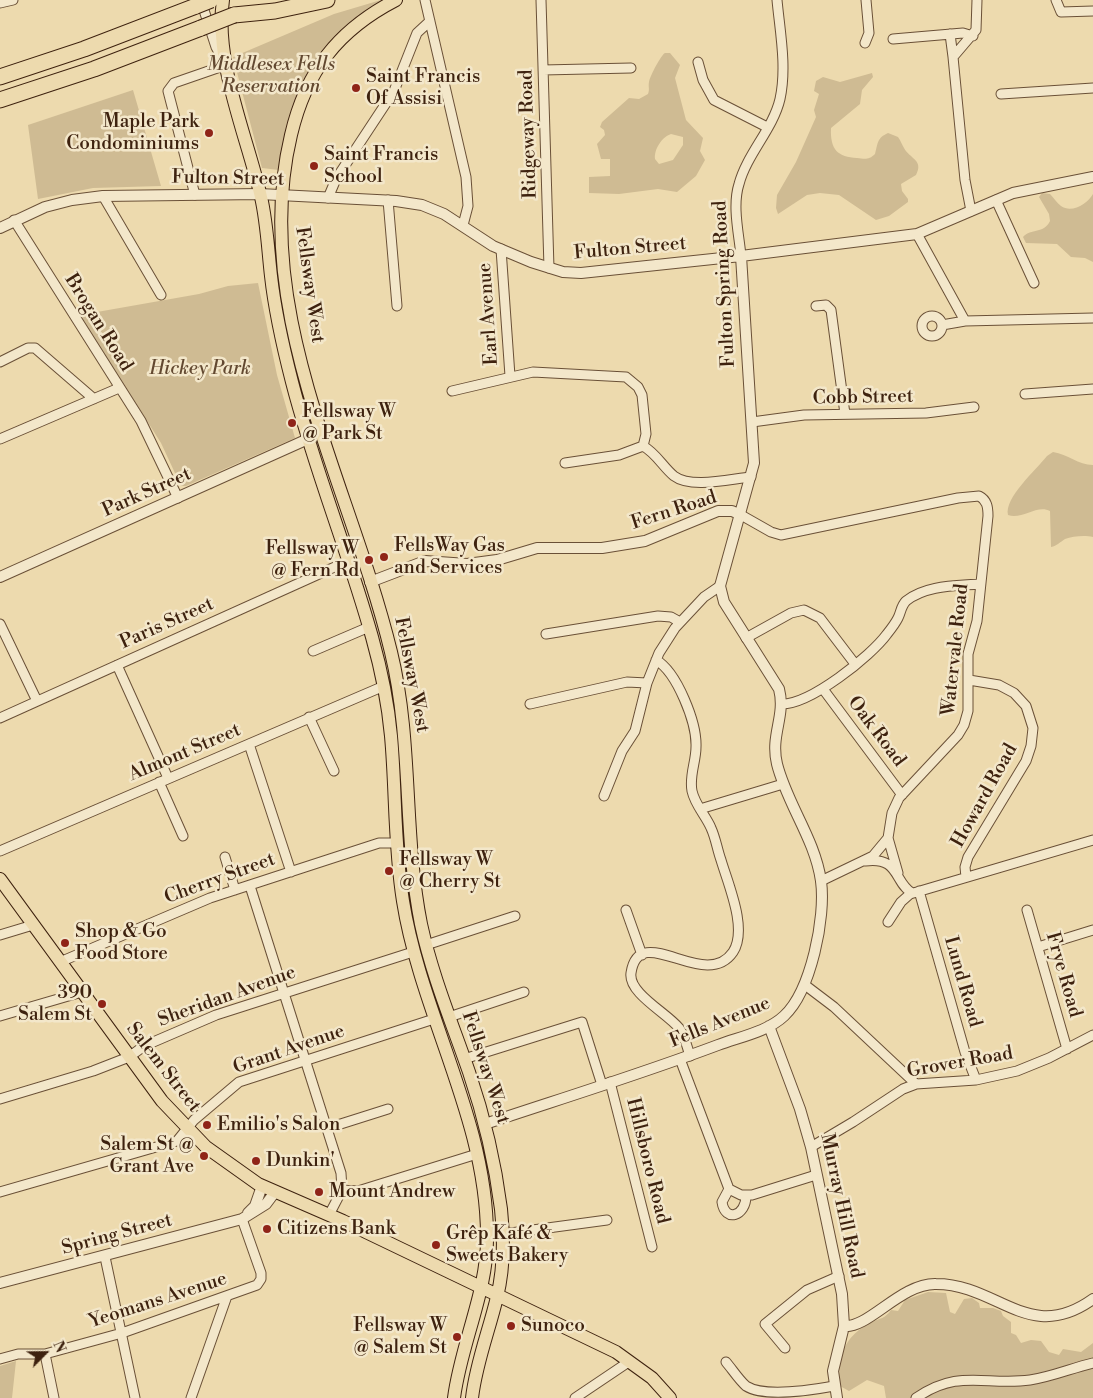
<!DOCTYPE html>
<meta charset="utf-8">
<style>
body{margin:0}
#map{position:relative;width:1093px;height:1398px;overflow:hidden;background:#eddaae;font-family:"Libre Bodoni",serif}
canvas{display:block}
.north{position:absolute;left:20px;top:1328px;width:50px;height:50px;-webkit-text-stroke:4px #f3e7ca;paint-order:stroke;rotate:67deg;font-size:14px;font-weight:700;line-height:20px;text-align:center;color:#3e220f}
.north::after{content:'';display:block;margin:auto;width:18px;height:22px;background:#3e220f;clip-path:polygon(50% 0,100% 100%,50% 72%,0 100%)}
</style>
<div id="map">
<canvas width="1093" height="1398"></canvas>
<div class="north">N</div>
</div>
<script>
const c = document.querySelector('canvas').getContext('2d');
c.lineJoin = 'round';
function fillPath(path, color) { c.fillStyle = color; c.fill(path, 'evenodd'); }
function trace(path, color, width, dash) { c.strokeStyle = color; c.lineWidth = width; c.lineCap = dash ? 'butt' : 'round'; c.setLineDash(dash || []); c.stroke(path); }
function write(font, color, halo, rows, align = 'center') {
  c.font = font + ' "Libre Bodoni",serif'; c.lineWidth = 5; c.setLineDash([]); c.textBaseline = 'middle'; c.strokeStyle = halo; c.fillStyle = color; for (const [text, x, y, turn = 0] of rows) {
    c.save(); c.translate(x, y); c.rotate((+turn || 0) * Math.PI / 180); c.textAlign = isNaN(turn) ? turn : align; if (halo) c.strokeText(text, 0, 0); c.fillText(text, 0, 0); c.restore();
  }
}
fillPath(new Path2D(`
 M381,0H387C372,10 354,20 340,32C304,63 287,124 279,170L262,168L233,57L334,14Z
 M665,53H670L680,65L675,78L686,120L703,138L700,151L705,160L696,176L677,192L658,189L619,194L589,193V177L610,176V159H601L597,144L605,135L604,130L600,127L602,122L629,98L639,99L648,94C650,89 648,87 649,82C650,76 661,55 665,53ZM671,134L683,137V145L673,160L659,164L655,159C654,149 662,137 671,134Z
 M872,73L873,77L862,90L860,104L831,128C830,150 838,157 857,158C865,159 869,160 875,154C878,143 877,138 888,133L898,137C901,141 902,145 904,148C910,159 924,160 916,175L901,184L902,191L908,199V202L889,216L876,220L839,195L820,193L807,195L778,214L776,208L777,195L796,162L816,117L814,110L819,94L814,91L816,81L823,77L840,82Z
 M133,90L161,186L93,188L38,199L28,125Z
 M1042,193L1050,194C1054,198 1057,203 1061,206C1072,214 1088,203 1093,194V262L1085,258L1071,257L1057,244L1026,243L1023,237C1031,228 1044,234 1050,221L1049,214L1039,197Z
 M258,283L277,375L295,438L186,486H181L161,443L80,315L199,294L228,286Z
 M1053,452C1068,454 1078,465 1093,465V537C1085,535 1073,536 1065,539C1060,542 1057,546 1051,547L1050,511C1037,504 1022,520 1008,515C1004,498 1036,470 1047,456Z
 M928,1292L946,1293L950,1312L955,1314L964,1299L972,1298L979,1303L980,1308H993L1001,1311L1003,1316L1011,1322V1333L1016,1335L1021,1343L1031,1340L1041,1341L1049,1352L1059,1355L1063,1349L1081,1352L1093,1343V1398H886L884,1386L867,1380L849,1391L840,1386C837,1356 844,1336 872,1322C880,1318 885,1319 891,1310L898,1311L905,1300Z
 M16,1361L12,1398H0V1366Z`), '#cfbb93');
const minor = new Path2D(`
 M425,0L466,177L468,206L463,225
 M541,0L549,268
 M1056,0L1061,12L1093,11
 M0,3L13,0
 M950,34L953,57
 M893,39L963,33L973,36
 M865,43L869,33L866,0
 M698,62L703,80L714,100L767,127
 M543,70L631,68
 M1001,94L1093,88
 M195,195L168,91L174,83L226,65L216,47L201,1
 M103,196L161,295
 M328,198L336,179L394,91L417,33L430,21
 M388,200L397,306
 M996,200L1034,283
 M971,211L965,180L953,57L976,30L977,0
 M14,220L141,421L178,498
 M917,234L965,321
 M501,249L510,376
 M741,256C739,234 732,206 739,184C747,154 773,129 780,99C787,67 780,32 777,0
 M816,306L826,305L831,310L845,414
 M922 326a10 10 0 1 1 20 0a10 10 0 1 1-20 0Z
 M942,325L965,321L1093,318
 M0,362L28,348H35L94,399
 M452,391L533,372L626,377L638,387L642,395L646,434L643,446L619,455L565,463
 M1025,394L1093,389
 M752,422L804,415L926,413L974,407
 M0,439L119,388
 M643,446C656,453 663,467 674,476C691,489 730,479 751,477
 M741,515L771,532L781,535L958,498L979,496C987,500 988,507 988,516L977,621L968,654V711L964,725L958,735L899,798L892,813L888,838L873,856L821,881
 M0,624L37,701
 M546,634L658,616L671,617L680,622
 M746,638L791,613L804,610L820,618L855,664
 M313,651L369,627
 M656,660C677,672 697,723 696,747C696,762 689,776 692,791C695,805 706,816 711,828C716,839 717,849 721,860C728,884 748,929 733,952C705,993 639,919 631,973C628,993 667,1013 679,1028C685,1036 687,1047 690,1056
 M117,665L168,778
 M823,689L902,795
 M530,704L627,682L647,683
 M781,704C810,705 871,656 887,634C891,629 895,624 898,618C901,612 901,606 906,601C926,585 956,586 979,584
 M309,717L334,771
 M0,718L348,561
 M249,744L291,872
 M159,782L183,836
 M604,796L622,751L635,731L647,683L659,653L675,628L704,597L720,586
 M700,809L783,784
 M888,838L898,873
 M0,851L384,686
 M225,857L235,890
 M865,861C900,856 894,883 912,893
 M966,877L965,867L968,857L1026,761L1031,746L1033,728L1026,706L1014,693L999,685L969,680
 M250,886L341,1173L342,1190L329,1215
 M919,891L965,1052L976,1080
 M626,910L642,955
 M1027,910L1067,1049
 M888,922L901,902L910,894L1093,840
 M0,935L33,925
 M426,945L515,916
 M1038,947L1093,930
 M60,962L210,898L379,843H396
 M805,985L834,1007L916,1084
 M0,1016L82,992
 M449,1017L524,992
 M464,1059L582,1022L602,1085
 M680,1059L729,1189L741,1195H752L816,1175
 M610,1082L652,1247
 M0,1099L93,1071L129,1057L144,1046L216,1015L413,952
 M328,1128L388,1109
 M811,1147L853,1122L903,1089L916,1084L976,1080L1017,1071L1049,1058L1093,1035
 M729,1189L722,1202C725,1223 746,1216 746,1196
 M342,1190L358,1191L477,1154
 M0,1192L177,1141L194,1120L239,1082L434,1019
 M503,1234L607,1220
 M105,1257L135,1398
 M785,1348L765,1324L807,1290L839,1276
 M45,1354L54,1398
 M0,1359L18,1354H45L122,1333L257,1285L261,1279V1273L242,1219
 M726,1362C732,1369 739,1380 746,1386C765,1398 812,1390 834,1386
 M191,1398L227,1296
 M575,1398L630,1361
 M916,1398C959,1368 985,1386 1030,1380C1051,1377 1072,1368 1093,1363`);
const tertiary = new Path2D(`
 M0,228L45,207L72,200L103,196L260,194L396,201L422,205L444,214L493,246L531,262L563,272L581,273L741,256L917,234L1013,193L1093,177
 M0,577L308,439
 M370,582L425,561L467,564L497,560L537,548H602L645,541L718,511H732L741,515
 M769,1026L800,1109L811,1147L842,1294L844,1326L833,1371L837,1398
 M485,1124C563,1098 641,1074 718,1045C739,1037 767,1032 784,1016C811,991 826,917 821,881C815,839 787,804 777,764C770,735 786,716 779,689L724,602L720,586L754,463L741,256
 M248,1213L255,1206L262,1186
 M0,1283L242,1219L266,1204L275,1192
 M844,1326C868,1329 901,1283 936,1284C998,1284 1029,1345 1093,1299`);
const primary = new Path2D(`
 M223,0C214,62 247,136 261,197C267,223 268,250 271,276C275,312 283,347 292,382C314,468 348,551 372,637C381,669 388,703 391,736C396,791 394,846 403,901C421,1015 487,1119 487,1236C488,1291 461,1343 454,1398
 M396,0C338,30 306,71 291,135C249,310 351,486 391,652C413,742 403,834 421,924C432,975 452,1023 469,1072C484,1116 495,1162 501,1209C504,1238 504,1269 497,1297C489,1331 476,1363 472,1398
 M0,879L162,1101L206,1147L258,1184L343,1221L616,1352L652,1378L670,1398`);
const motorway = new Path2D(`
 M234,15L275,11L327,0
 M0,77L84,49L196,6
 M0,100L94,69L201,28`);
trace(minor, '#6a5037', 11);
trace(tertiary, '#6a5037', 12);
trace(primary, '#3e220f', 14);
trace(motorway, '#3e220f', 17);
trace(minor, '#f3e7ca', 9);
trace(tertiary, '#f3e7ca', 10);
trace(primary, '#eddaae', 12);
trace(motorway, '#eddaae', 15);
const motorwayBridge = new Path2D(`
 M196,6L211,0
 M201,28L234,15`);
trace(motorwayBridge, '#3e220f', 17, []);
trace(motorwayBridge, '#eddaae', 15);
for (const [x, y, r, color] of [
 [356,88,5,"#8f2418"],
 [209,133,5,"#8f2418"],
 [314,166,5,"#8f2418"],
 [292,423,5,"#8f2418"],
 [384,557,5,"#8f2418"],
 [369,560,5,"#8f2418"],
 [389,871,5,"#8f2418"],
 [65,943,5,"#8f2418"],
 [102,1004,5,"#8f2418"],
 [207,1125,5,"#8f2418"],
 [204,1156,5,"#8f2418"],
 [256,1161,5,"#8f2418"],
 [319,1192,5,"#8f2418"],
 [267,1229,5,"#8f2418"],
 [436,1245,5,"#8f2418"],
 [511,1326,5,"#8f2418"],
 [457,1337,5,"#8f2418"]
]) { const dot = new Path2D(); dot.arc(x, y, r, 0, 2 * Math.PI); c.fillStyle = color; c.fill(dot); trace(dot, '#f3e7ca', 2); }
write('italic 19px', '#624830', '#f3e7ca', [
 ["Middlesex Fells",271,65],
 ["Reservation",271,87],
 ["Hickey Park",200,369]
]);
write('19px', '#3e220f', '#f3e7ca', [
 ["Saint Francis",366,77],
 ["Of Assisi",366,99],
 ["Maple Park",199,122,"right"],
 ["Condominiums",199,144,"right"],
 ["Saint Francis",324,155],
 ["School",324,177],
 ["Fellsway W",302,412],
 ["@ Park St",302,434],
 ["FellsWay Gas",394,546],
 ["and Services",394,568],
 ["Fellsway W",359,549,"right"],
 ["@ Fern Rd",359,571,"right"],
 ["Fellsway W",399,860],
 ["@ Cherry St",399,882],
 ["Shop & Go",75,932],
 ["Food Store",75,954],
 ["390",92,993,"right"],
 ["Salem St",92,1015,"right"],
 ["Emilio's Salon",217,1125],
 ["Salem St @",194,1145,"right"],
 ["Grant Ave",194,1167,"right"],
 ["Dunkin'",266,1161],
 ["Mount Andrew",329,1192],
 ["Citizens Bank",277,1229],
 ["Grêp Kafé &",446,1234],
 ["Sweets Bakery",446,1256],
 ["Fellsway W",447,1326,"right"],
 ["@ Salem St",447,1348,"right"],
 ["Sunoco",521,1326]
], 'left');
write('19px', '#3e220f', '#f3e7ca', [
 ["Ridgeway Road",529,134,-92],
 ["Fulton Street",228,179,1],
 ["Fulton Street",630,249,-5],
 ["Fulton Spring Road",725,284,-93],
 ["Fellsway West",309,285,82],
 ["Earl Avenue",489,314,-94],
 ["Brogan Road",98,323,58],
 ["Cobb Street",863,398,-1],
 ["Park Street",147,493,-24],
 ["Fern Road",674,511,-18],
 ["Paris Street",167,624,-24],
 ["Watervale Road",956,650,-84],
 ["Fellsway West",411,675,79],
 ["Oak Road",876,732,53],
 ["Almont Street",185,753,-23],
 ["Howard Road",985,796,-61],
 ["Cherry Street",220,879,-20],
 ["Frye Road",1063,975,74],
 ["Lund Road",962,982,74],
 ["Sheridan Avenue",227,997,-20],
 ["Fells Avenue",720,1023,-22],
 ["Grant Avenue",289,1050,-19],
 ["Grover Road",960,1063,-10],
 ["Salem Street",163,1068,52],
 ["Fellsway West",485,1068,72],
 ["Hillsboro Road",647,1161,76],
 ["Murray Hill Road",841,1206,78],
 ["Spring Street",117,1235,-15],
 ["Yeomans Avenue",158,1301,-18]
]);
</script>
